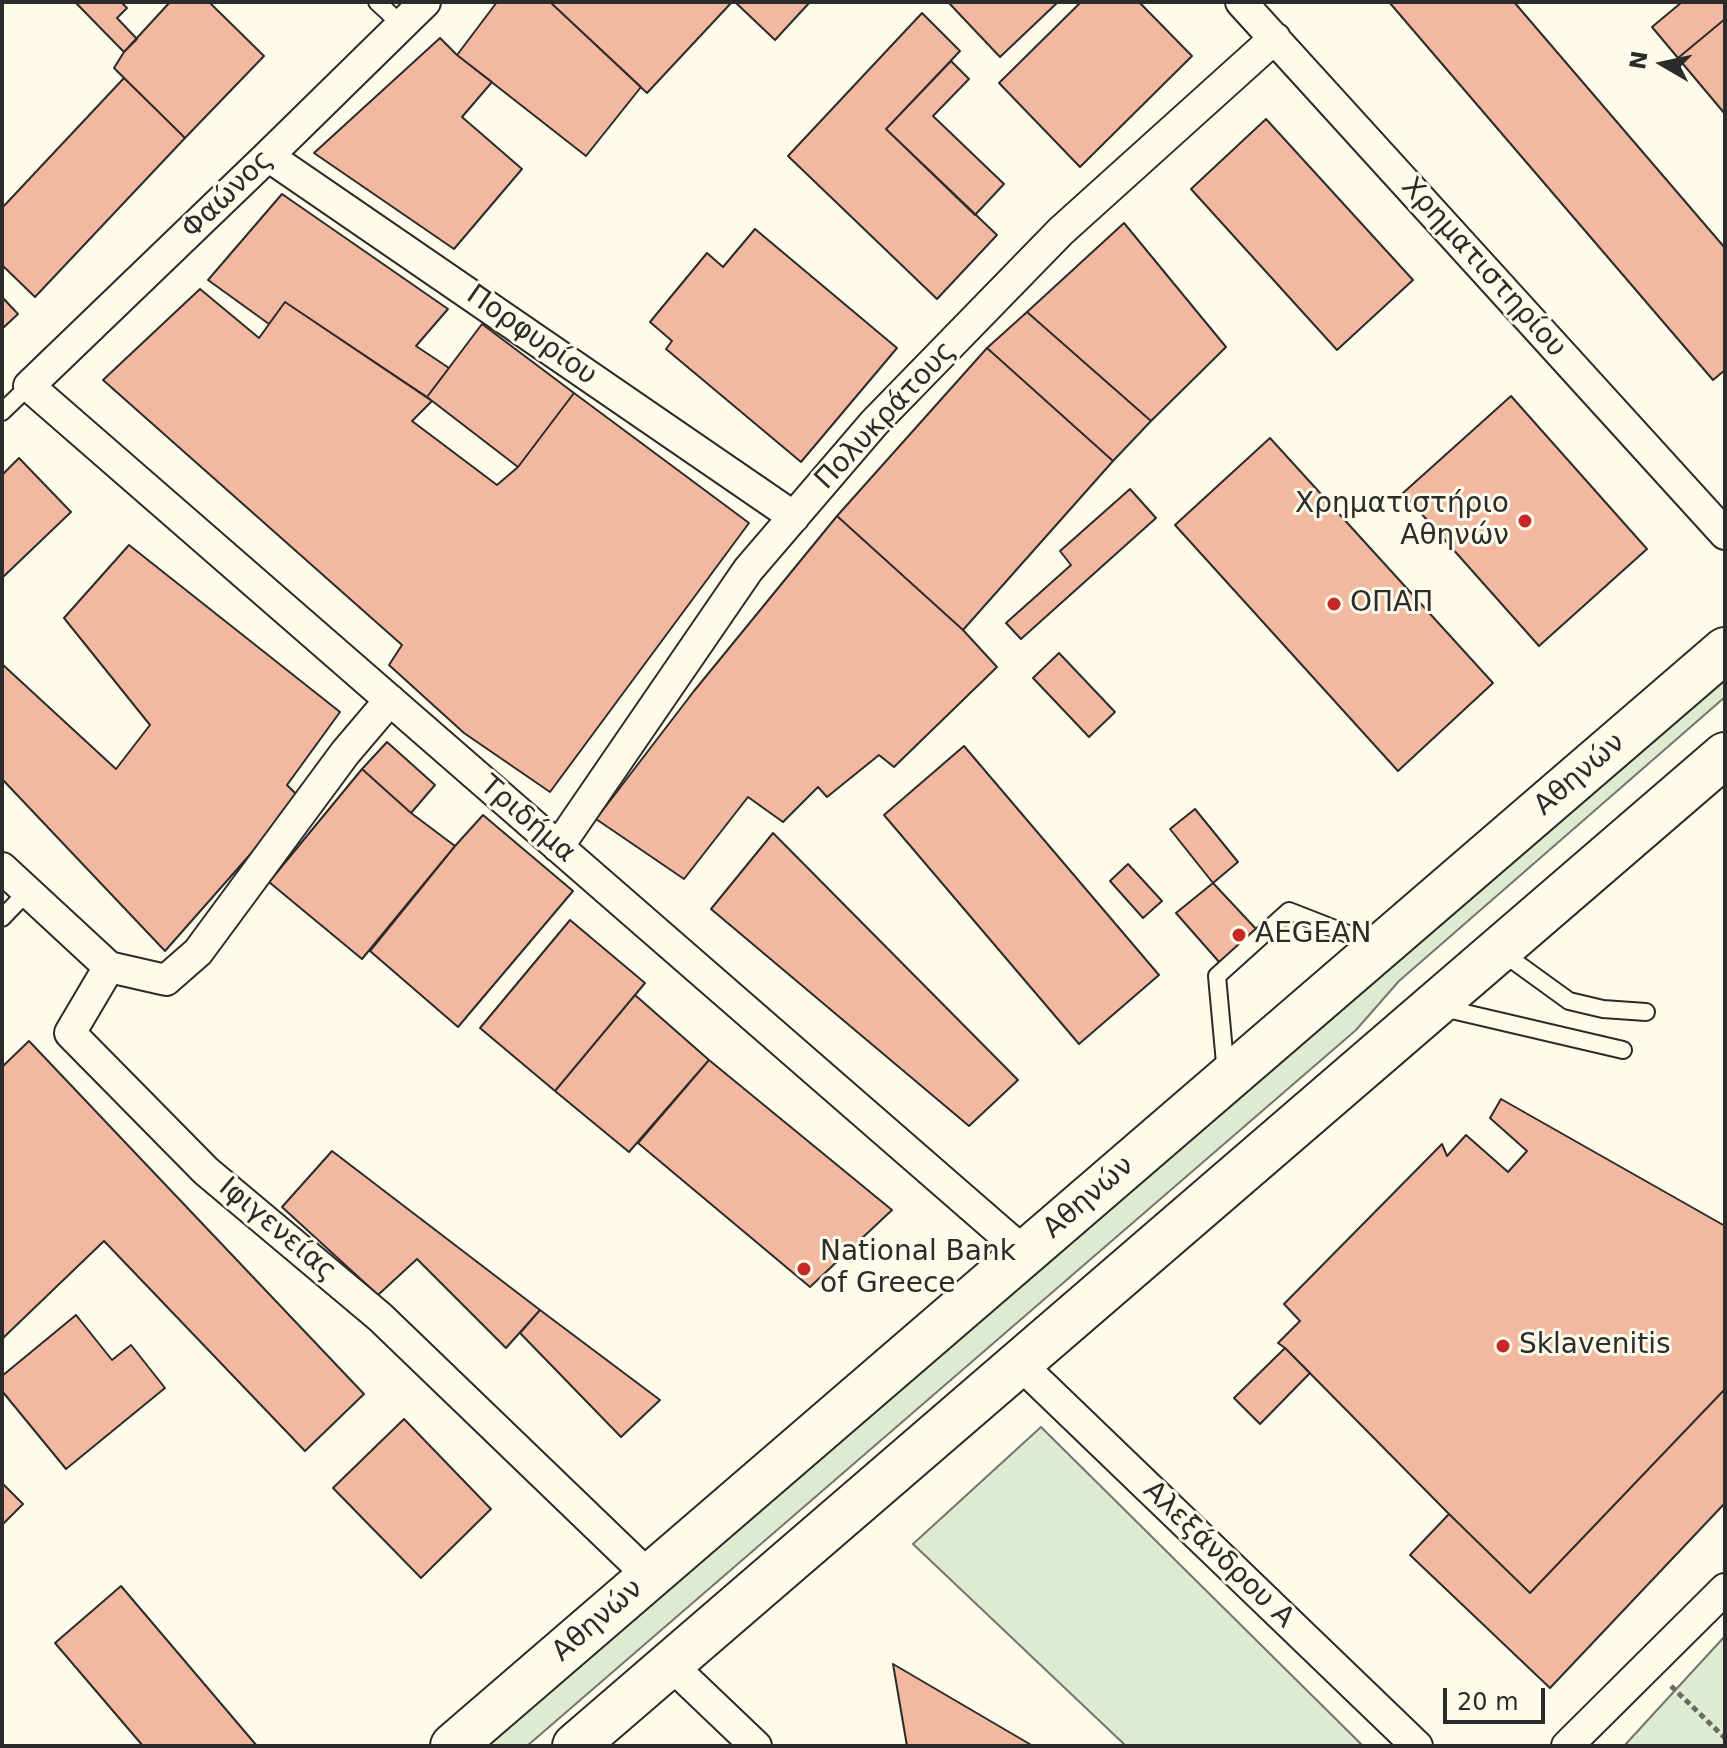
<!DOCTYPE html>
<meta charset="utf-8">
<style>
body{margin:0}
#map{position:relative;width:1727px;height:1748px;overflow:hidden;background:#fdfbea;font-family:"DejaVu Sans",sans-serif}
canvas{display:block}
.frame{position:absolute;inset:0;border:4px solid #2b2b2b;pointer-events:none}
.north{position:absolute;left:1623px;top:24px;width:80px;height:80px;-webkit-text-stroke:6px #fdfbea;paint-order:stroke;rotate:279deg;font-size:22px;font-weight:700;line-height:32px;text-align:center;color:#2b2b2b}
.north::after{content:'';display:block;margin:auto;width:28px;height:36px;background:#2b2b2b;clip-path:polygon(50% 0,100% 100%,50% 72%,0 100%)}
.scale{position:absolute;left:1443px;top:1688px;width:102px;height:36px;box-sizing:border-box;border:4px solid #2b2b2b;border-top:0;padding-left:10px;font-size:24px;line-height:28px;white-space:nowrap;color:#2b2b2b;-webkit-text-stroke:6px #fdfbea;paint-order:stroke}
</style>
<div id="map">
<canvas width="1727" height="1748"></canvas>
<div class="frame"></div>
<div class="north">N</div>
<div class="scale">20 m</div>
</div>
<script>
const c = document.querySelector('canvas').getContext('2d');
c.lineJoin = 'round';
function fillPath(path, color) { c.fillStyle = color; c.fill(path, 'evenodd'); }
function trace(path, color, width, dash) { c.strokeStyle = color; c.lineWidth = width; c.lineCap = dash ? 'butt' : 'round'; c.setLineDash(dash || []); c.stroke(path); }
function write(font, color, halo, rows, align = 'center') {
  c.font = font + ' "DejaVu Sans",sans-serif'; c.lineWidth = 6; c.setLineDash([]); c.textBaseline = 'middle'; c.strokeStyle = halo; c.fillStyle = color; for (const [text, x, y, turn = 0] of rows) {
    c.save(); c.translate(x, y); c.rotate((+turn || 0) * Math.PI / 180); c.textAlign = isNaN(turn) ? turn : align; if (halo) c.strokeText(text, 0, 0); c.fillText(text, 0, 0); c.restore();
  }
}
const green = new Path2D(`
 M1725,676V697L1399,981L1356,1030L527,1746H487Z
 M1041,1427L1363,1746H1126L913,1544Z
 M1725,1636V1746H1624Z`);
fillPath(green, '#deebd1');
trace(green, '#74746e', 2);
const building = new Path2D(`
 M75,2H121L127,8L117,18L137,39L124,52Z
 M170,2H209L264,56L185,138L114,68L124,52Z
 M497,2H550L641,87L586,156L457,55Z
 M550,2H732L647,93Z
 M735,2H810L775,40Z
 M948,2H1058L1000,57Z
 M1081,2H1139L1192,56L1080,167L999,83Z
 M1389,2H1514L1725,248V370L1713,380Z
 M1682,2H1725V19L1678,58L1652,27Z
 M922,13L960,51L886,129L997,235L937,299L788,156Z
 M1725,19V114L1678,58Z
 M440,38L457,55L492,82L462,117L522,169L454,249L314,153Z
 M951,61L969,79L933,116L1004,184L975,215L886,129Z
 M124,78L185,138L35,297L2,265V208Z
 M1266,119L1413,280L1337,350L1191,189Z
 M282,194L448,309L416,346L449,368L427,397L285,302L269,324L208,280Z
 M1124,223L1226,347L1151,421L1027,312Z
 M755,229L897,348L801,462L666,349L672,341L650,322L707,253L723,267Z
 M200,289L259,338L285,302L432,401L412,421L497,485L518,467L574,393L749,523L550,792L464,733L389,665L402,645L103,380Z
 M2,297L18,314L2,329Z
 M1027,312L1151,421L1113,461L987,348Z
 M482,324L574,393L518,467L427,397Z
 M987,348L1113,461L963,630L837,516Z
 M1511,396L1647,549L1539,646L1403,493Z
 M1270,438L1493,683L1398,771L1175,525Z
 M19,458L71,512L2,578V475Z
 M1130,489L1156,518L1021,639L1006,623L1071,565L1060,551Z
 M837,516L963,630L997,667L894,767L879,755L827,797L818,787L783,822L748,797L684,879L596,819L694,691Z
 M129,545L340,712L287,785L300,798L165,951L2,779V664L116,769L150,725L64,618Z
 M1059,653L1115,712L1089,737L1033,678Z
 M387,742L435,785L411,813L362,769Z
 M964,746L1159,975L1079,1044L884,815Z
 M362,769L411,813L455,846L362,959L269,882Z
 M1195,809L1238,862L1213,883L1170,829Z
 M483,815L573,891L458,1027L370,951L455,846Z
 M773,833L1018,1080L969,1126L711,909Z
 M1128,864L1162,901L1143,918L1110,881Z
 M1213,883L1257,930L1220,963L1176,913Z
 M570,920L645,983L555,1091L480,1028Z
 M635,995L709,1060L629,1152L555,1091Z
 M29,1041L364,1394L305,1451L104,1241L2,1339V1067Z
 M709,1060L892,1210L810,1287L638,1143Z
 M1501,1099L1725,1226V1389L1530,1593L1449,1514L1285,1348L1278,1343L1300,1321L1284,1304L1442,1144L1447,1156L1466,1135L1508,1172L1527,1151L1490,1118Z
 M332,1151L540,1310L506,1348L417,1259L378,1295L282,1207Z
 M540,1310L660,1400L621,1437L520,1333Z
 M76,1315L112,1360L131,1345L165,1388L66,1469L2,1391V1376Z
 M1285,1348L1310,1373L1260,1424L1234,1398Z
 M1725,1389V1503L1550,1688L1410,1555L1449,1514L1530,1593Z
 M404,1419L491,1509L421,1578L333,1488Z
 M2,1483L23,1504L2,1525Z
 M121,1586L257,1746H143L55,1643Z
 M893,1664L1033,1746H907Z`);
fillPath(building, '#f2b8a0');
trace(building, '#2b2b2b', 2);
const service = new Path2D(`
 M377,2L402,25
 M2,412L29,386
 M2,918L28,891
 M1500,951L1569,1001L1603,1009L1646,1012
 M1439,1007L1623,1050
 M1226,1074L1217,976L1289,911L1376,945`);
const minor = new Path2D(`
 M425,2L268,156L29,386L1025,1253
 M1241,2L1725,534
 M268,156L794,517
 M558,847L748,570L874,423L1061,231L1275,38
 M2,868L109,967L70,1033L206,1171L380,1317L650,1577
 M109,967L166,980L198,952L345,753L390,700
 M1019,1363L1417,1746
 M670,1664L756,1746
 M1567,1746L1725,1589`);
const trunk = new Path2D(`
 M453,1746L1725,650
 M575,1746L1725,755`);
trace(service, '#2b2b2b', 20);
trace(minor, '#2b2b2b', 34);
trace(trunk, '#2b2b2b', 48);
trace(new Path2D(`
 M1671,1686L1725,1738`), '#6a6964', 5, [6, 4]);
trace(service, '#fdfbea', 16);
trace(minor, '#fdfbea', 30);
trace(trunk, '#fdfbea', 44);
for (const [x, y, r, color] of [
 [1525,521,8,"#c62828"],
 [1334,604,8,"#c62828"],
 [1239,935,8,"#c62828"],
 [804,1269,8,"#c62828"],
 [1503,1346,8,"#c62828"]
]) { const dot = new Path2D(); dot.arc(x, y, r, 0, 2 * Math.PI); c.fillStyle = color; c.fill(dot); trace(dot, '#fdfbea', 3); }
write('28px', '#2b2b2b', '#fdfbea', [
 ["Φαώνος",228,195,-44],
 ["Χρηματιστηρίου",1483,268,48],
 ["Πορφυρίου",531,336,35],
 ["Πολυκράτους",886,416,-47],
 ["Αθηνών",1580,775,-41],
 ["Τριδήμα",527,820,41],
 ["Αθηνών",1089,1198,-41],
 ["Ιφιγενείας",277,1230,40],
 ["Αλεξάνδρου Α",1218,1555,44],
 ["Αθηνών",598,1621,-41]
]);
write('28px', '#2b2b2b', '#fdfbea', [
 ["Χρηματιστήριο",1509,505,"right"],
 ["Αθηνών",1509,537,"right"],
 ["ΟΠΑΠ",1350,604],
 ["AEGEAN",1255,935],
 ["National Bank",820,1253],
 ["of Greece",820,1285],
 ["Sklavenitis",1519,1346]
], 'left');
</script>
